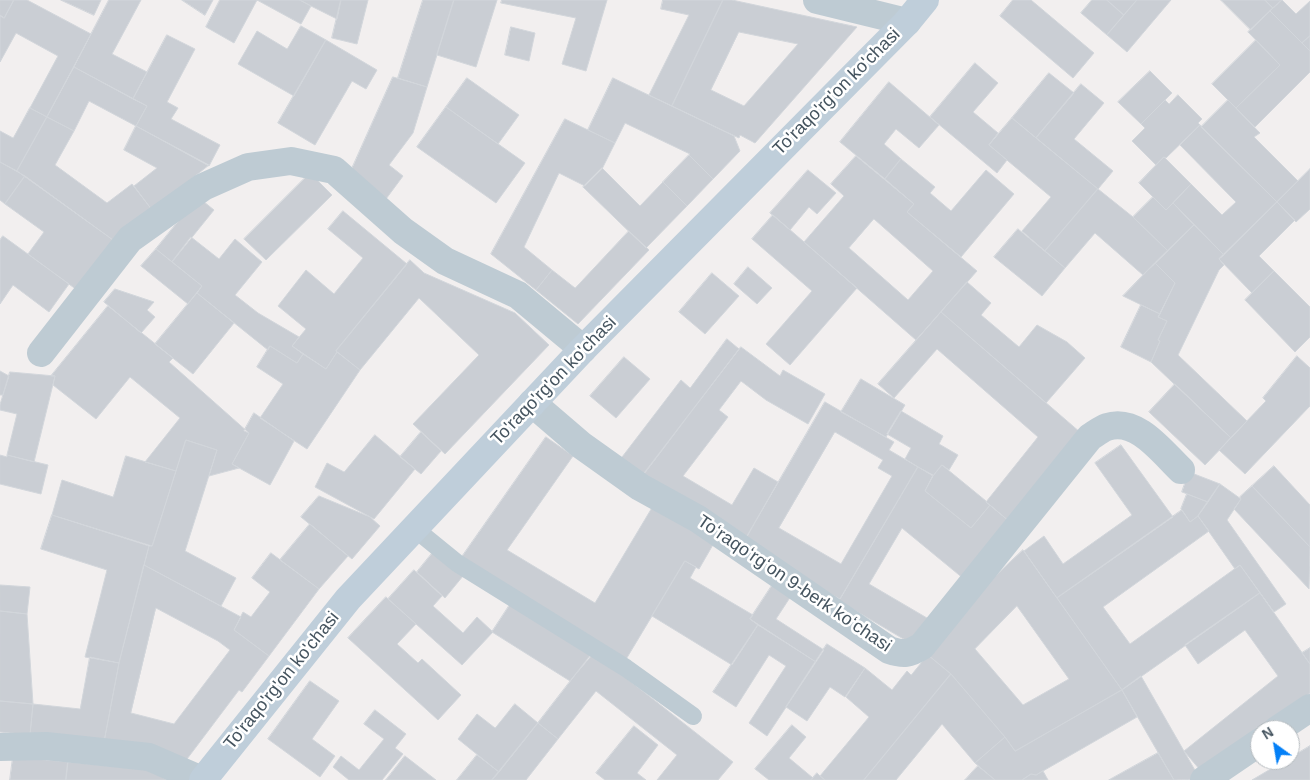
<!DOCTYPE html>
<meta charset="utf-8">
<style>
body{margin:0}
#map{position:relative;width:1310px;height:780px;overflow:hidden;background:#f2efef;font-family:Helvetica,sans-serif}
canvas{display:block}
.north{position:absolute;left:1250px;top:720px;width:50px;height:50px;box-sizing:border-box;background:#fff;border:1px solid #b5bbbf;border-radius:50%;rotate:328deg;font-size:14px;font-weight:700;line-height:20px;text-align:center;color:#45545f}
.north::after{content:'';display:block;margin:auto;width:18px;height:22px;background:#0480f7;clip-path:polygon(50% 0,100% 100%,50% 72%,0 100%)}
</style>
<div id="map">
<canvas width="1310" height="780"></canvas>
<div class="north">N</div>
</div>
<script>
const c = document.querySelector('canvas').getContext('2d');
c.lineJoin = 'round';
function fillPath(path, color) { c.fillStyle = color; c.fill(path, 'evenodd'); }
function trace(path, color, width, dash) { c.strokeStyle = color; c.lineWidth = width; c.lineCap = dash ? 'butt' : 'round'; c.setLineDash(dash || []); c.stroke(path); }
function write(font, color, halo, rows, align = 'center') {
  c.font = font + ' Helvetica,sans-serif'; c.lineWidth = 5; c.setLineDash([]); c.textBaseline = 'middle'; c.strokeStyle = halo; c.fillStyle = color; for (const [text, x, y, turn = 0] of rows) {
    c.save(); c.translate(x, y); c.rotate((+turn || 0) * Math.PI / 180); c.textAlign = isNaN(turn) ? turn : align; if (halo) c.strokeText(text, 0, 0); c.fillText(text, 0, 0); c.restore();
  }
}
const building = new Path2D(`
 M0,0H14L4,18L0,16Z
 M14,0H27L91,34L47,117L30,108L58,56L16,33L0,62V15L4,18Z
 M61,0H101L94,15Z
 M109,0H141L112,54L147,72L133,99L74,67Z
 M182,0H213L205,15Z
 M220,0H300L311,6L301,24L257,0L234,43L206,27Z
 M300,0H341L337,19L311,6Z
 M341,0H368L357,44L332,38Z
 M423,0H454L427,87L398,78Z
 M454,0H497L476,67L437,55Z
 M502,0H607L586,71L562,64L576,18L501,3Z
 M663,0H723L672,106L649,95L689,15L661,9Z
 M723,0H732L857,27L755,143L740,135L739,138L672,106ZM739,32L798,44L744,106L711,90Z
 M1013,0H1031L1094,53L1073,78L1000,16Z
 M1092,0H1107L1124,15L1107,35L1081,13Z
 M1107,0H1137L1124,15Z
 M1137,0H1171L1127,52L1107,35Z
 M1221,0H1265L1273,8L1251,30Z
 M1265,0H1282L1273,8Z
 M1282,0L1296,14L1310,1V36L1302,43L1270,11Z
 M1270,11L1310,51V72L1255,127L1236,108L1280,65L1248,32Z
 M301,26L326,40L294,96L238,64L257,31L287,49Z
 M511,27L535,33L529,61L505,55Z
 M167,35L195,49L167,102L178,108L171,119L220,145L209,166L136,126L147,106L133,99Z
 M1310,36V51L1302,43Z
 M326,40L377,70L366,89L352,81L315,145L278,123Z
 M1256,40L1280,65L1236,108L1212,84Z
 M975,63L998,83L973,112L998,133L989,145L1007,160L997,173L930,117Z
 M74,67L147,106L136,126L89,101L74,131L47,117Z
 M1150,71L1172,93L1141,124L1118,102Z
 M1049,73L1074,93L1036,138L1012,118Z
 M393,77L427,87L413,133L389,165L403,176L386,199L350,173Z
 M467,78L519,115L498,144L446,107Z
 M613,78L734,136L740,151L713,179L689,155L690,154L625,123L615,143L588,130Z
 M889,82L939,125L919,148L896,129L884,144L901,159L885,179L840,142Z
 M1081,84L1104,103L1074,139L1113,171L1098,189L1036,138Z
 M1178,95L1202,119L1198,123L1200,125L1166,158L1164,157L1156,165L1132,141L1145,128L1141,124L1165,100L1169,104Z
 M1228,100L1260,133L1254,137L1298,181L1277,202L1201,127Z
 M446,107L525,163L496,203L417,147Z
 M30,108L47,117L17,171L0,162V131L13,138Z
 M47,117L74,131L55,165L107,203L132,184L152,210L113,240L17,171Z
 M1012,118L1098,189L1045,251L1022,231L1051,197L989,145Z
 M565,119L615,143L602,169L585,186L559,173L524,247L552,270L536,290L491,254Z
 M1200,125L1277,202L1224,255L1173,203L1191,184L1222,215L1236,202L1180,145Z
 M136,126L209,165L152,210L134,186L157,168L124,150Z
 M689,155L713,179L687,206L663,182Z
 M856,156L914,204L907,212L977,271L916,340L804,242L844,196L831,184ZM874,219L933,271L908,300L849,248Z
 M1164,157L1191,184L1166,210L1139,183Z
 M901,159L935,187L930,193L951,211L986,170L1014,194L961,257L907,212L914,204L885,179Z
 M0,162L25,176L5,204L0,200Z
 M602,168L640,206L663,182L687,206L646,248L583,187Z
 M1310,169V209L1296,222L1277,202Z
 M808,170L836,193L817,214L809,207L790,230L770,213Z
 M310,173L332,195L266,260L244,239Z
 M25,176L113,240L77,290L28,254L44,232L5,204Z
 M1098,189L1133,217L1168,251L1143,275L1095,233L1065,268L1045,251Z
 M198,197L214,210L172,262L156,249Z
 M1153,197L1166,210L1173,203L1194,225L1168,251L1133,217Z
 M1277,202L1295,220L1259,256L1274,271L1252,293L1219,259Z
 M343,211L407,264L336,351L337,352L326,369L292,346L306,329L278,306L306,270L334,294L363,258L328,229Z
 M773,215L857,288L790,365L766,344L812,291L752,239Z
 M1194,225L1224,255L1219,259L1224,265L1219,270L1178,355L1247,421L1231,438L1151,362L1160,341L1158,340L1167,321L1158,317L1175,283L1155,263Z
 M1018,229L1065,268L1042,296L994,257Z
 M629,231L649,250L578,324L536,290L552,270L575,288Z
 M3,236L69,284L49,312L13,285L0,304V240Z
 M191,237L219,259L235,239L262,262L235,295L258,313L299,337L292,346L303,354L297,363L270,346L268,350L197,293L202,286L172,262Z
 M156,249L202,286L188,304L141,266Z
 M410,260L424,273L515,313L549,345L445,454L413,424L479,355L419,298L360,370L336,351Z
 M1155,263L1175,283L1160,314L1123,296Z
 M748,267L772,288L757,304L734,284Z
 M1274,271L1310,307V337L1295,352L1245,300Z
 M712,273L739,296L705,334L679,312Z
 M967,282L991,303L981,315L1019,347L1037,325L1067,342L1085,358L1046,403L941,312Z
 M115,289L154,302L147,310L155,317L141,333L104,302Z
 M197,293L234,323L193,374L155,344Z
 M1141,305L1160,314L1158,317L1167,321L1158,340L1160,341L1151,362L1121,347Z
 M108,306L173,358L169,362L249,433L232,464L239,468L209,476L217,450L186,440L176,471L145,462L180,418L130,377L96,419L53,385L55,376H51Z
 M941,312L1081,433L1010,522L986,502L1038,437L937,349L894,398L878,384Z
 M727,339L739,349L641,478L619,461L681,380L690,388Z
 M270,346L297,363L303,354L326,369L337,352L360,370L307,449L260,418L283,384L257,367Z
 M741,347L780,376L783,370L825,394L808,424L766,400L741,381L719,410L728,417L683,476L732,505L754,468L778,482L744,542L639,480Z
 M1297,356L1310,368V406L1245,474L1219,450L1266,401L1263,398Z
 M624,357L650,379L616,418L590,396Z
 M0,371L9,376L3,395H0Z
 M10,372L55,376L34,462L7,455L17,414L0,410V405Z
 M861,379L905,405L886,437L841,412Z
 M1175,384L1231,438L1205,465L1149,412Z
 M825,402L894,442L889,450L918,467L840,599L742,545ZM835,432L883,460L878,468L892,476L841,564L779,528Z
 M901,411L943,436L939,444L958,455L949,470L942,465L933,476L905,459L911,448L887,434Z
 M254,413L294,441L270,485L232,464L249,433L244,431Z
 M421,432L441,451L421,474L400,457Z
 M375,435L415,469L374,519L315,487L327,463L344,472Z
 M546,437L573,456L507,550L595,603L653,506L714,543L699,569L685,561L625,661L459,561Z
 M186,440L217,450L185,551L236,578L221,606L144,565L149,546H152Z
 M1121,445L1173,517L1057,598L1024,551L1044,536L1063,564L1132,515L1095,463Z
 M0,455L7,457V455L48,465L41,494L0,484Z
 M126,456L176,471L152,546L52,515L62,480L113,497Z
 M942,465L986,501V502L990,505L971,528L925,491L933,476Z
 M1274,466L1310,505V547L1252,486Z
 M918,467L933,475L925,491L971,528L990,505L1010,522L964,579L902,528L869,584L927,618L912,644L839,601Z
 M1189,472L1220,484L1208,502L1182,492Z
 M1220,484L1241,499L1227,520L1286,604L1274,612L1240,565L1235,569L1198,516Z
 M1252,486L1310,547L1309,589L1234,509L1241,499L1240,497Z
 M1187,494L1208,502L1198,516L1190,522L1181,509Z
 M319,496L370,517L380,526L352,559L301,517Z
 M1182,510L1190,522L1198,516L1209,531L1103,607L1130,644L1240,565L1260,593L1122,690L1057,598Z
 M52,515L149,546L119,663L85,657L107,570L41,549Z
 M310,524L348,556L319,589L280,560Z
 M1023,550L1122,690L1015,751L1005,737L951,674L928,655L987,584ZM1017,606L1069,679L1023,705L975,649Z
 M434,551L463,576L445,598L417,572Z
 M271,553L319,589L269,656L234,630L243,612L251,617L270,592L252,578Z
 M685,561L696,567L690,578L753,615L750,619L758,625L732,665L652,616Z
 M144,565L241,617L234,630L269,656L242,692L239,690L184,763L104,742L119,663ZM156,608L218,641L230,650L174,724L131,713Z
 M414,570L442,596L433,606L463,633L477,617L493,632L462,665L388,599Z
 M773,584L791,596L776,619L824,650L816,662L750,619Z
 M0,585L30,587L27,614L0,611Z
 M1260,593L1310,664V693L1206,777L1184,751L1278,676L1245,630L1198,664L1185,645Z
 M386,597L416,624L397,644L418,663L422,659L461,695L438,720L348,638Z
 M511,603L592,655L570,681L492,632Z
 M0,611L27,614L33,704L0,701Z
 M758,625L816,662L767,736L749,723L786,666L769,655L736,707L713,692Z
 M827,644L865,668L845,697L830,687L807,721L786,707Z
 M1310,648V664L1302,653Z
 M593,652L733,762L718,780H657L677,755L596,691L558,739L538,723Z
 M928,655L951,674L864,780H825L820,776L869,717L846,697L865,668L892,690L907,671L911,675Z
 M90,657L119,663L104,742L30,735L33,704L80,709Z
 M951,674L1005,737L975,763L942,724L896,780H864Z
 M1141,676L1200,779L1174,780L1122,690Z
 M310,681L339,701L312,739L335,756L320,777L268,739Z
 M1122,690L1137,717L1036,775L1031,774L1022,780H995L975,763L1005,737L1015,751Z
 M0,701L33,704L30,735L0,732Z
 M515,704L538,723L499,772L458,739L477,714L495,728Z
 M375,710L406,734L395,748L403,754L382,780H349L333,767L341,756L359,770L384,739L364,724Z
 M538,723L558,739L526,780H492Z
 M792,725L806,737L789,758L813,778L811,780H769L755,769Z
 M634,726L658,745L637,773L646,780H605L596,773Z
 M1310,746V780H1252L1286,760H1290V758Z
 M1158,753L1174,780H1109Z
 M477,755L499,772L492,780H457Z
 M405,756L436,780H386Z
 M13,757L68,762L66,780H10Z
 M68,762L150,770L167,780H66Z
 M978,766L995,780H965Z
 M1043,771L1048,780H1022L1031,774L1036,775Z
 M817,773L820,776L825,780H811Z`);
fillPath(building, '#caced4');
trace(building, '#d2d6db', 1);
trace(new Path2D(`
 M414,528L457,563L626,668L693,716`), '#becbd3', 18);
trace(new Path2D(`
 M817,0L907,22
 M41,353L130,239L203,187L248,167L291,161L334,170L403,231L445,261L518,295L583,349
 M532,403L581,445L640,487L698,519L889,650C904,655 909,654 922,646L1090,437C1095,434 1101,429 1107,427C1137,417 1162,452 1181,470
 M1277,730L1310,708
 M0,747L46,746L149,757L202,780
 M1204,780L1260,742`), '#becbd3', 28);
trace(new Path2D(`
 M203,780L348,599L583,349L907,22L925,0`), '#bfceda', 28);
write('18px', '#45545f', '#fff', [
 ["To'raqo'rg'on ko'chasi",837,92,-45],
 ["To'raqo'rg'on ko'chasi",554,381,-46],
 ["Toʻraqoʻrgʻon 9-berk koʻchasi",794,584,34],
 ["To'raqo'rg'on ko'chasi",282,681,-51]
]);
</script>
